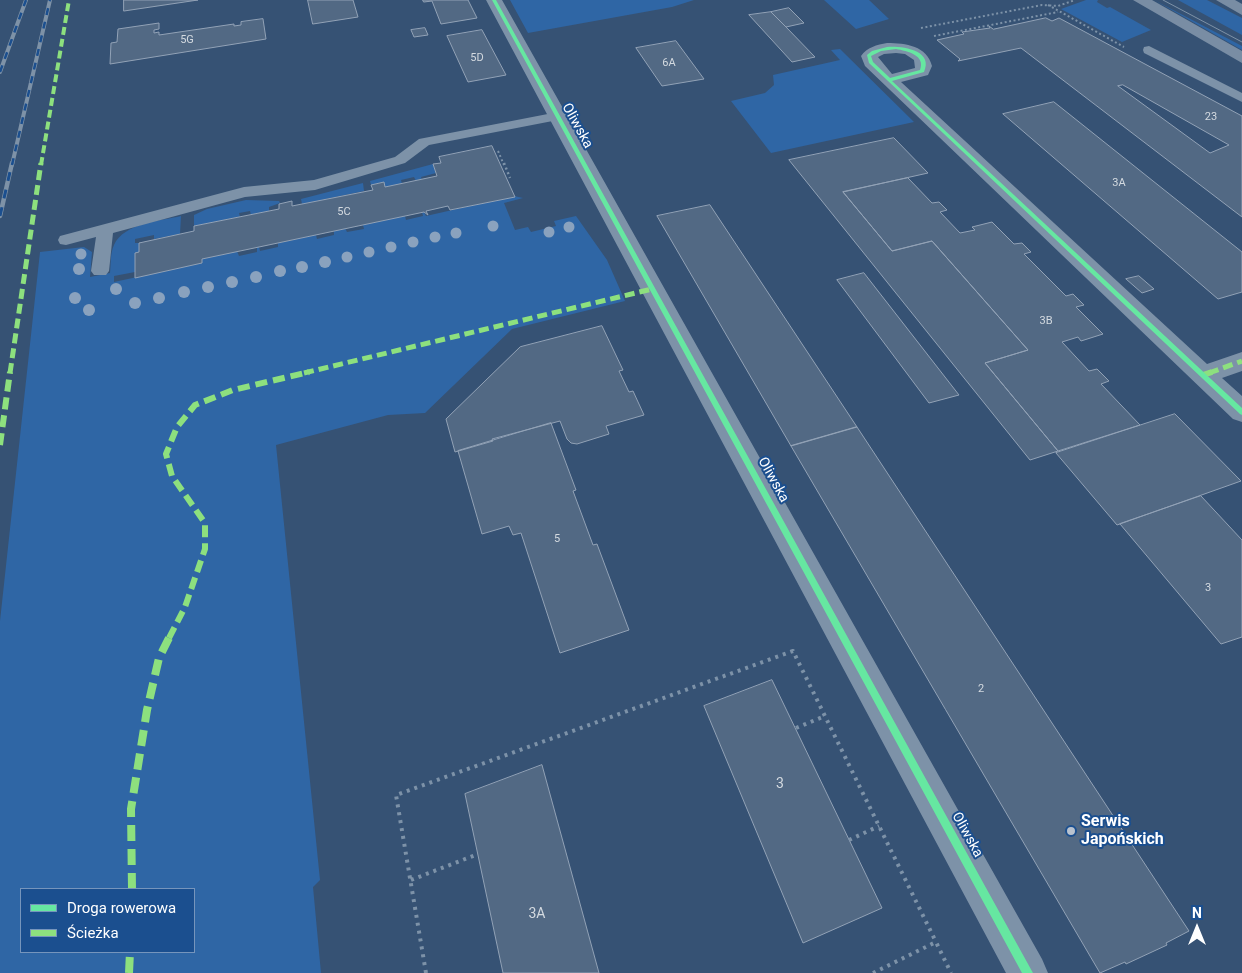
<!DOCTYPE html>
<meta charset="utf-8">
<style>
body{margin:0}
#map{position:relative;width:1242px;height:973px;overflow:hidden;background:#365274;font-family:Roboto,sans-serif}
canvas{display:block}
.legend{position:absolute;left:20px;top:888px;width:175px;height:65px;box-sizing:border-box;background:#1b4f8f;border:1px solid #7695bc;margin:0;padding:6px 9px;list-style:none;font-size:15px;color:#fff}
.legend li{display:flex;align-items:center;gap:10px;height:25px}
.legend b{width:25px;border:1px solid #7695bc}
.north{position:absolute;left:1172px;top:903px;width:50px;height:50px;-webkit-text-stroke:4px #1b4f8f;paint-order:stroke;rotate:0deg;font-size:14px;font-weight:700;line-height:20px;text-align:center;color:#fff}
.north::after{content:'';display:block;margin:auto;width:18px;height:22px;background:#fff;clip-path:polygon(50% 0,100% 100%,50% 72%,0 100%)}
</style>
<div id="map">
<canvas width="1242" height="973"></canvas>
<ul class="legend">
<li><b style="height:6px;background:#66e7a1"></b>Droga rowerowa</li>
<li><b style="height:6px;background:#8de07e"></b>Ścieżka</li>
</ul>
<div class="north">N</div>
</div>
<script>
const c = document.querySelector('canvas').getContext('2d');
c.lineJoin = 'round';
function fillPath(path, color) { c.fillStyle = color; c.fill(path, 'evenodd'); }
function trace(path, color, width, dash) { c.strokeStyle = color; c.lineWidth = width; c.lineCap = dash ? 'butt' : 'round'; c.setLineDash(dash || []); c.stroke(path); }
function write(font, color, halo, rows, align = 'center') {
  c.font = font + ' Roboto,sans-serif'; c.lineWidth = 4; c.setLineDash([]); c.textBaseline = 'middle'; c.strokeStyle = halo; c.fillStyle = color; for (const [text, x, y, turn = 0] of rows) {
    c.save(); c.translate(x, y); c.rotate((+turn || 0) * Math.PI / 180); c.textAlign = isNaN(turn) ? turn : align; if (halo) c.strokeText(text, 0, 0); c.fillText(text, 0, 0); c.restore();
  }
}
fillPath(new Path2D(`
 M510,0H694L672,7L528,33Z
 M824,0H869L889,19L856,29Z
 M1086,0H1098L1097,2L1107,8L1110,7L1151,30L1122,42L1061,9Z
 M1154,0L1242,46V50Z
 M1178,0H1207L1242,18V35Z
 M840,49L914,122L771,153L731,101L765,93L774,85L773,75L840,60L831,50Z
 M433,164L436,173L421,177L422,180L416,181L414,177L401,180L402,184L385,187L383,182L371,185L370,181Z
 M363,183L364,191L302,204L301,199Z
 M514,196L523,198L504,203L515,230L528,227L531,232L556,226L554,221L576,216L607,260L625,301L512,329L425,413L388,415L276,445L320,880L313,887L321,973H0V621L40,252L84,247L92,252L90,277L110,273C111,265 110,253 114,245C124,223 160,221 181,216L180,234L154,239V235L135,239V243H139V252L135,253V272L114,276V282L202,263V259L237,251L239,256L257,252V247H259L260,251L278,247V243L316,235L317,239L334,235V231L345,228L347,232L364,229L363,225L405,216L406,220L423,216L422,212H424L426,216ZM21,889H194V952H21Z
 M246,200L279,201L280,203L269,207V211L251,215L250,211L239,213L240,217L194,226V215L207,209Z`), '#2f66a5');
const building = new Path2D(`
 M124,0H198L124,11Z
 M308,0H353L358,17L313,24Z
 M423,0H468L477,18L441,24L432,1L424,2Z
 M789,8L804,23L786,27L771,12Z
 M771,12L786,27L815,57L792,62L749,15Z
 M1046,18L1052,21L1059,18L1242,116V217L1021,48L958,61L960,59L937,40L964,34L962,32L990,28L989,26L993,29ZM1123,85L1229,145L1210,153L1118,86Z
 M263,19L266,39L110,64L111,43L117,42L118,29L159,23V29L154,30V33L159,32V35L234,24V26L241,25V22Z
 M425,28L428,35L414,37L411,30Z
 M482,30L506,75L468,82L447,36Z
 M676,41L704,79L662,86L636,48Z
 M1054,102L1242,252V292L1218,299L1003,114Z
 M894,138L928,173L843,192L892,251L932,241L1028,350L985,363L1058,451L1030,460L789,160Z
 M492,146L515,197L450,210L448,206L426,211L428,215L424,212L259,247L202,259V263L135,278V253L139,252V243L194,231V226L279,209V204L292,201V206L373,190L371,185L384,182L385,187L437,176L433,164L441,163L439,157Z
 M908,178L932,203L939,202L947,210L940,212L960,233L975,230L972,227L992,222L1014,244L1022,243L1031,252L1024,254L1066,296L1073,294L1084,305L1076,307L1103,334L1081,341L1078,337L1062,342L1089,371L1097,369L1109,381L1101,384L1140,425L1058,451L985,363L1028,350L932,241L892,251L843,192Z
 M710,205L857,427L791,446L657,216Z
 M864,273L959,395L929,403L837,280Z
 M1139,276L1154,289L1142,293L1126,279Z
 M602,326L623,370L619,371L629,392L633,391L644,415L606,426L609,434L577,444L571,443L567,439L560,421L492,439L493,441L455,452L446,419L520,347Z
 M1175,414L1241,481L1117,525L1056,453Z
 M551,423L576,490L573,491L593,545L597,544L629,630L560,653L521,533L513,535L509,526L482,534L458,451Z
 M857,427L1189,931L1166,943L1167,945L1126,964L1125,962L1100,973L791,446Z
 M1201,496L1242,540V637L1221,644L1120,524Z
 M772,680L882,908L803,943L704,706Z
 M542,765L599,973H503L465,794Z`);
fillPath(building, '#526984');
trace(building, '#92a2b6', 1);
trace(new Path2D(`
 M1048,5L1124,47
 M921,28L1042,5L1058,6L1075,0
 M934,36L1058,12
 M498,151L504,165`), '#7d92a8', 2, [2, 2.5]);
trace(new Path2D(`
 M504,163L510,178`), '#7d92a8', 2.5, [2, 3]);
trace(new Path2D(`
 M796,728L825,716
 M849,840L879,826
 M411,880L478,854
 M426,973L396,795L793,651L936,942
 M873,973L936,942L951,973`), '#7d92a8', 4, [3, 5]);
fillPath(new Path2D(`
 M1149,46L1242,93V102L1144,53L1143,50L1144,47Z
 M558,112L565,116L563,119L429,145L405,163L315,190L245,197L113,233L109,271L106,275H94L91,271L96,237L66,245L60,244L58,240L60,236L244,187L314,180L395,157L419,139Z`), '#7d92a8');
fillPath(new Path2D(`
 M486,0H502L1042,959L1048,973H1006Z
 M887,43C906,43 927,46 932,66L928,75L901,82L1207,364L1242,352V371L1222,378L1242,396V422L1233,419L865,66L861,56C867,47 877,45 887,43ZM896,53L905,54L914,60L915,68L892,74L878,57L884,54Z`), '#7d92a8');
fillPath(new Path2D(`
 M1133,0H1152L1242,51V63Z
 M1216,0H1235L1242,4V15Z`), '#798da4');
trace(new Path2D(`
 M1163,0L1242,42`), '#7e92a7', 1);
const railFar1 = new Path2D(`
 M0,72L26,0
 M12,165L50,0`);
const rail = new Path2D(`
 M0,216L12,163`);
trace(railFar1, '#7e92a7', 4);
trace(rail, '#7e92a7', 4.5);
trace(railFar1, '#1b4f8f', 2.5, [7]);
trace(rail, '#1b4f8f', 3, [9]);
trace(new Path2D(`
 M41,165L69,0`), '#8de07e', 4, [8, 4]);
trace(new Path2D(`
 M10,373L41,163
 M304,373L652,289
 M1209,373L1242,361`), '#8de07e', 5, [10, 5]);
trace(new Path2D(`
 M1203,375L1212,372
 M0,445L10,372
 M169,638L185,607L205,549V523L172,476L166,454L177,427L195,405L233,390L309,372`), '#8de07e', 6, [12, 6]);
trace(new Path2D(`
 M132,889L131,809L147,710L159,658L170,636
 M129,973L130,952`), '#8de07e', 8, [16, 8]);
fillPath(new Path2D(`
 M492,0H496L1033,973H1022Z
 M887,47C902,46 934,50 924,72L892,81L1242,408V415L1240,414L869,63L867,55L872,51ZM896,49C907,51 926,55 920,70L890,78L873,62L871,56L881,51Z`), '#66e7a1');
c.fillStyle = '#8aa2be';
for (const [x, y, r] of [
 [493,226,5.5],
 [569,227,5.5],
 [549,232,5.5],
 [456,233,5.5],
 [435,237,5.5],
 [413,242,5.5],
 [391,247,5.5],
 [369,252,5.5],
 [81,254,5.5],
 [347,257,5.5],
 [325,262,6],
 [302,267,6],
 [79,269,6],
 [280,271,6],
 [256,277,6],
 [232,282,6],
 [208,287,6],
 [116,289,6],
 [184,292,6],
 [75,298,6],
 [159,298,6],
 [135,303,6],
 [89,310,6]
]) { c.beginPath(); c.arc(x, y, r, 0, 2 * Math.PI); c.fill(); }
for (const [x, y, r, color] of [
 [1071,831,5,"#b9c2ce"]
]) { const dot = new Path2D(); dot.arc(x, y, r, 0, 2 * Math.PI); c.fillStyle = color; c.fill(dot); trace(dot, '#1b4f8f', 2); }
write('11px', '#d4dae0', null, [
 ["5G",187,40],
 ["5D",477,58],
 ["6A",669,63],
 ["23",1211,117],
 ["3A",1119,183],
 ["5C",344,212],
 ["3B",1046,321],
 ["5",557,539],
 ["3",1208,588],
 ["2",981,689]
]);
write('14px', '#fff', '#1b4f8f', [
 ["Oliwska",577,126,61],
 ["Oliwska",773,480,61],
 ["Oliwska",967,835,61]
]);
write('14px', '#d4dae0', null, [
 ["3",780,784],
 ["3A",537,914]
]);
write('bold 16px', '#fff', '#1b4f8f', [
 ["Serwis",1081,822],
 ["Japońskich",1081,840]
], 'left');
</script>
